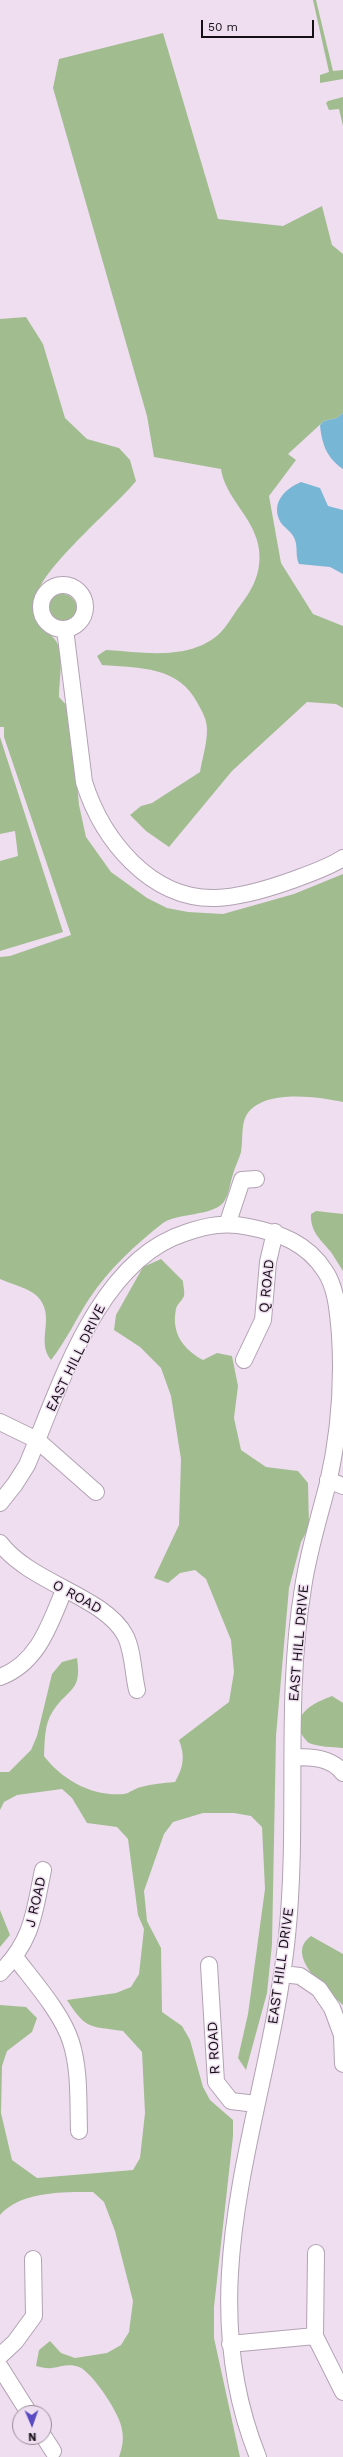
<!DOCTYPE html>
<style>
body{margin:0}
#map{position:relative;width:343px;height:2457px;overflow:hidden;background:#efdef0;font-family:"Work Sans",sans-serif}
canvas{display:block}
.north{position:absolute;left:12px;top:2405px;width:40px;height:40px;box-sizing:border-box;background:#efdef0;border:1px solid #978b98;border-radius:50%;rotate:178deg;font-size:11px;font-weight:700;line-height:16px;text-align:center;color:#140f15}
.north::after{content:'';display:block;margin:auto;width:14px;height:18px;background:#5a4bc3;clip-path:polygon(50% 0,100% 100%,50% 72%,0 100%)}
.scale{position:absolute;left:201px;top:20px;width:113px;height:18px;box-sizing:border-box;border:2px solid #140f15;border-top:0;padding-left:5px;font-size:12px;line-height:14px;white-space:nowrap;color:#140f15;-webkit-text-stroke:3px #efdef0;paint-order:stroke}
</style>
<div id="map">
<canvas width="343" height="2457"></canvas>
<div class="north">N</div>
<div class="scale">50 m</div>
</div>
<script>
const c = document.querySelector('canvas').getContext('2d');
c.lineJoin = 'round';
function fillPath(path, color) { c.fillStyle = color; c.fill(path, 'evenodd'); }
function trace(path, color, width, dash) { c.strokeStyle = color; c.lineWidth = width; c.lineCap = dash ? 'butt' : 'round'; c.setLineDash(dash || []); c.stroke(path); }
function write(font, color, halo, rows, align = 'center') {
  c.font = font + ' "Work Sans",sans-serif'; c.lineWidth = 3; c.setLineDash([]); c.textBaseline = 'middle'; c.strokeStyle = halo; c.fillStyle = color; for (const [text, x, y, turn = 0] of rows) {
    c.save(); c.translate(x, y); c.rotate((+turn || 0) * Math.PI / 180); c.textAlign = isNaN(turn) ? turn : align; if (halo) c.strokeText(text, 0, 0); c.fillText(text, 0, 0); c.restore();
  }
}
fillPath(new Path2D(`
 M313,0H316L333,71L343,70V79L320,83V75L329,72Z
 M163,33L218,219L283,226L322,206L332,245L343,254V413L337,418L324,421L288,454L296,460L269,496L281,563L313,614L343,626V708L336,704L307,702L232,771L169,847L146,831L130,815L141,806L152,803L200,772C202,759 207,744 207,730C207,720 203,713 198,704C179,666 140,668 102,665L97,656L106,650C143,652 187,661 218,635C227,627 234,613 242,603C255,586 263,567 258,544C252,516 225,497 221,469L154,457L147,416L53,88L59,59Z
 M343,97V126L339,109L329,110L326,103L328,101Z
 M26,317L43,344L65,418L87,439L119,448L130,460L136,481C115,507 43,567 37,595C36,599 37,606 37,610C40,632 56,634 59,648C63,663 59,682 59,697L70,709L79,805L86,837L111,872L147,898L167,908L188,912L223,914L294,894L343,874V1102C318,1097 262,1088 246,1116C241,1125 243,1141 241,1152C239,1159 235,1167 233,1174C230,1183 229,1196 223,1203C211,1216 178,1213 163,1223C135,1245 109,1269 89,1299C76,1319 66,1341 51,1360C35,1341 57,1316 37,1296C29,1288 11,1284 0,1279V957L10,956L71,935L4,737V727H0V319Z
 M47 609a15 15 0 1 1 30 0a15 15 0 1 1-30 0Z
 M0,737L63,932L0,951V861L18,856L15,831L0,834Z
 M316,1211L343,1214V1271C339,1265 335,1258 331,1252C321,1240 310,1232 311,1214Z
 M161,1259L183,1281C183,1285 185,1292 184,1296C182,1301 177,1304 176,1309C171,1333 183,1349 203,1360L217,1353L232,1356L238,1386L234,1418L241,1450L266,1467L298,1471L308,1483L309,1527L301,1542L289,1588L276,1736L272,1944L267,1993L246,2070L238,2058L248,2014L265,1889L262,1827L251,1816L234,1813H203L173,1822L164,1834L144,1891L147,1921L161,1948L162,2012L182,2026L190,2040L203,2087L210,2100L233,2120V2136L214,2307V2338L240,2457H119C122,2448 124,2440 122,2430C121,2415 92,2372 79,2367C69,2363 61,2367 52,2368C47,2369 41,2367 36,2366L39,2350L50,2341L61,2353L75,2358L107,2353L121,2345L129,2332L133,2301L115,2231L104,2202L93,2192C64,2192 21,2191 0,2215V2005L26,2007L37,2018L32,2032L7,2051L2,2066L1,2113L12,2160L37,2178L133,2170L140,2158L145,2113L142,2052L123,2031C90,2026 86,2030 67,2000L116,1993L131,1987L139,1974L144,1929L138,1915L128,1839L117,1827L87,1823L72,1798L62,1789L17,1795L4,1802L0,1810V1772H9L31,1750L37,1736L52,1674L62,1662L77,1658C82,1692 69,1687 53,1711C44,1724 45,1741 44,1756C62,1780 93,1797 124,1794C130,1793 135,1788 141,1787C152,1784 164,1783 175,1782C184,1766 185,1756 179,1740L229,1702L234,1672L231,1640L206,1579L195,1570L180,1573L168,1583L154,1578L179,1525L181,1459L171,1396L161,1368L140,1347L114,1330L116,1315L143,1267Z
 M332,1696L343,1703V1748C333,1747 318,1747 309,1743C305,1740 302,1735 300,1731C295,1710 317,1702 332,1696Z
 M0,1910L10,1935L0,1947Z
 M311,1936L343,1954V2005C328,1990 283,1956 311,1936Z`), '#a1bd90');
fillPath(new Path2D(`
 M343,413V469C327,458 322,445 320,425L324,421L337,418Z
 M301,482L320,488L328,506L343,510V574L330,567L299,564C295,555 298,548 295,540C293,533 285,528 281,523C270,504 284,489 301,482Z`), '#77b6d4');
const minor = new Path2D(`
 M41 607a22 22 0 1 1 44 0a22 22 0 1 1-44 0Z
 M65,629L84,782C102,839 150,900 216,898C241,897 264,890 287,882C306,875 326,869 343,858
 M228,1222L242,1180L256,1179
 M244,1360L263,1320L268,1262L275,1232
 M0,1422L37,1440L96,1492
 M328,1480L343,1486
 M0,1503L15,1484L27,1465C60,1387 97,1261 185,1233C208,1225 226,1222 249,1227C280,1233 307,1243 325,1271C337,1289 338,1314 340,1335C343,1384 339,1435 328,1483C319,1518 308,1553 303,1588C284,1703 299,1820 287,1936C269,2113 186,2279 258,2457
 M0,1543C30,1583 104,1596 125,1635C133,1650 133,1673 137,1690
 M0,1677C38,1663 50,1624 64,1590
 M293,1757C311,1757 331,1757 343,1773
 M15,1957C33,1981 62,2013 71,2042C80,2070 78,2102 79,2131
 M209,1965L216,2082L231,2101L256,2104
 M0,1973C33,1940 34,1913 43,1870
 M282,1974L300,1976L319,1989L332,2008L342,2035L343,2064
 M316,2253L315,2336L343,2392
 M230,2344L315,2336
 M0,2356L15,2342L34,2316L33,2259
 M0,2367L29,2413
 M44,2437L53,2451`);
trace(minor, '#b2a2b3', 18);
trace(minor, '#fff', 16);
write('14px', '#140f15', '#efdef0', [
 ["Q ROAD",267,1286,-84],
 ["EAST HILL DRIVE",76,1358,-64],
 ["O ROAD",77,1597,29],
 ["EAST HILL DRIVE",299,1643,-85],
 ["J ROAD",36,1902,-77],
 ["EAST HILL DRIVE",281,1966,-82],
 ["R ROAD",214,2048,-93]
]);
</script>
